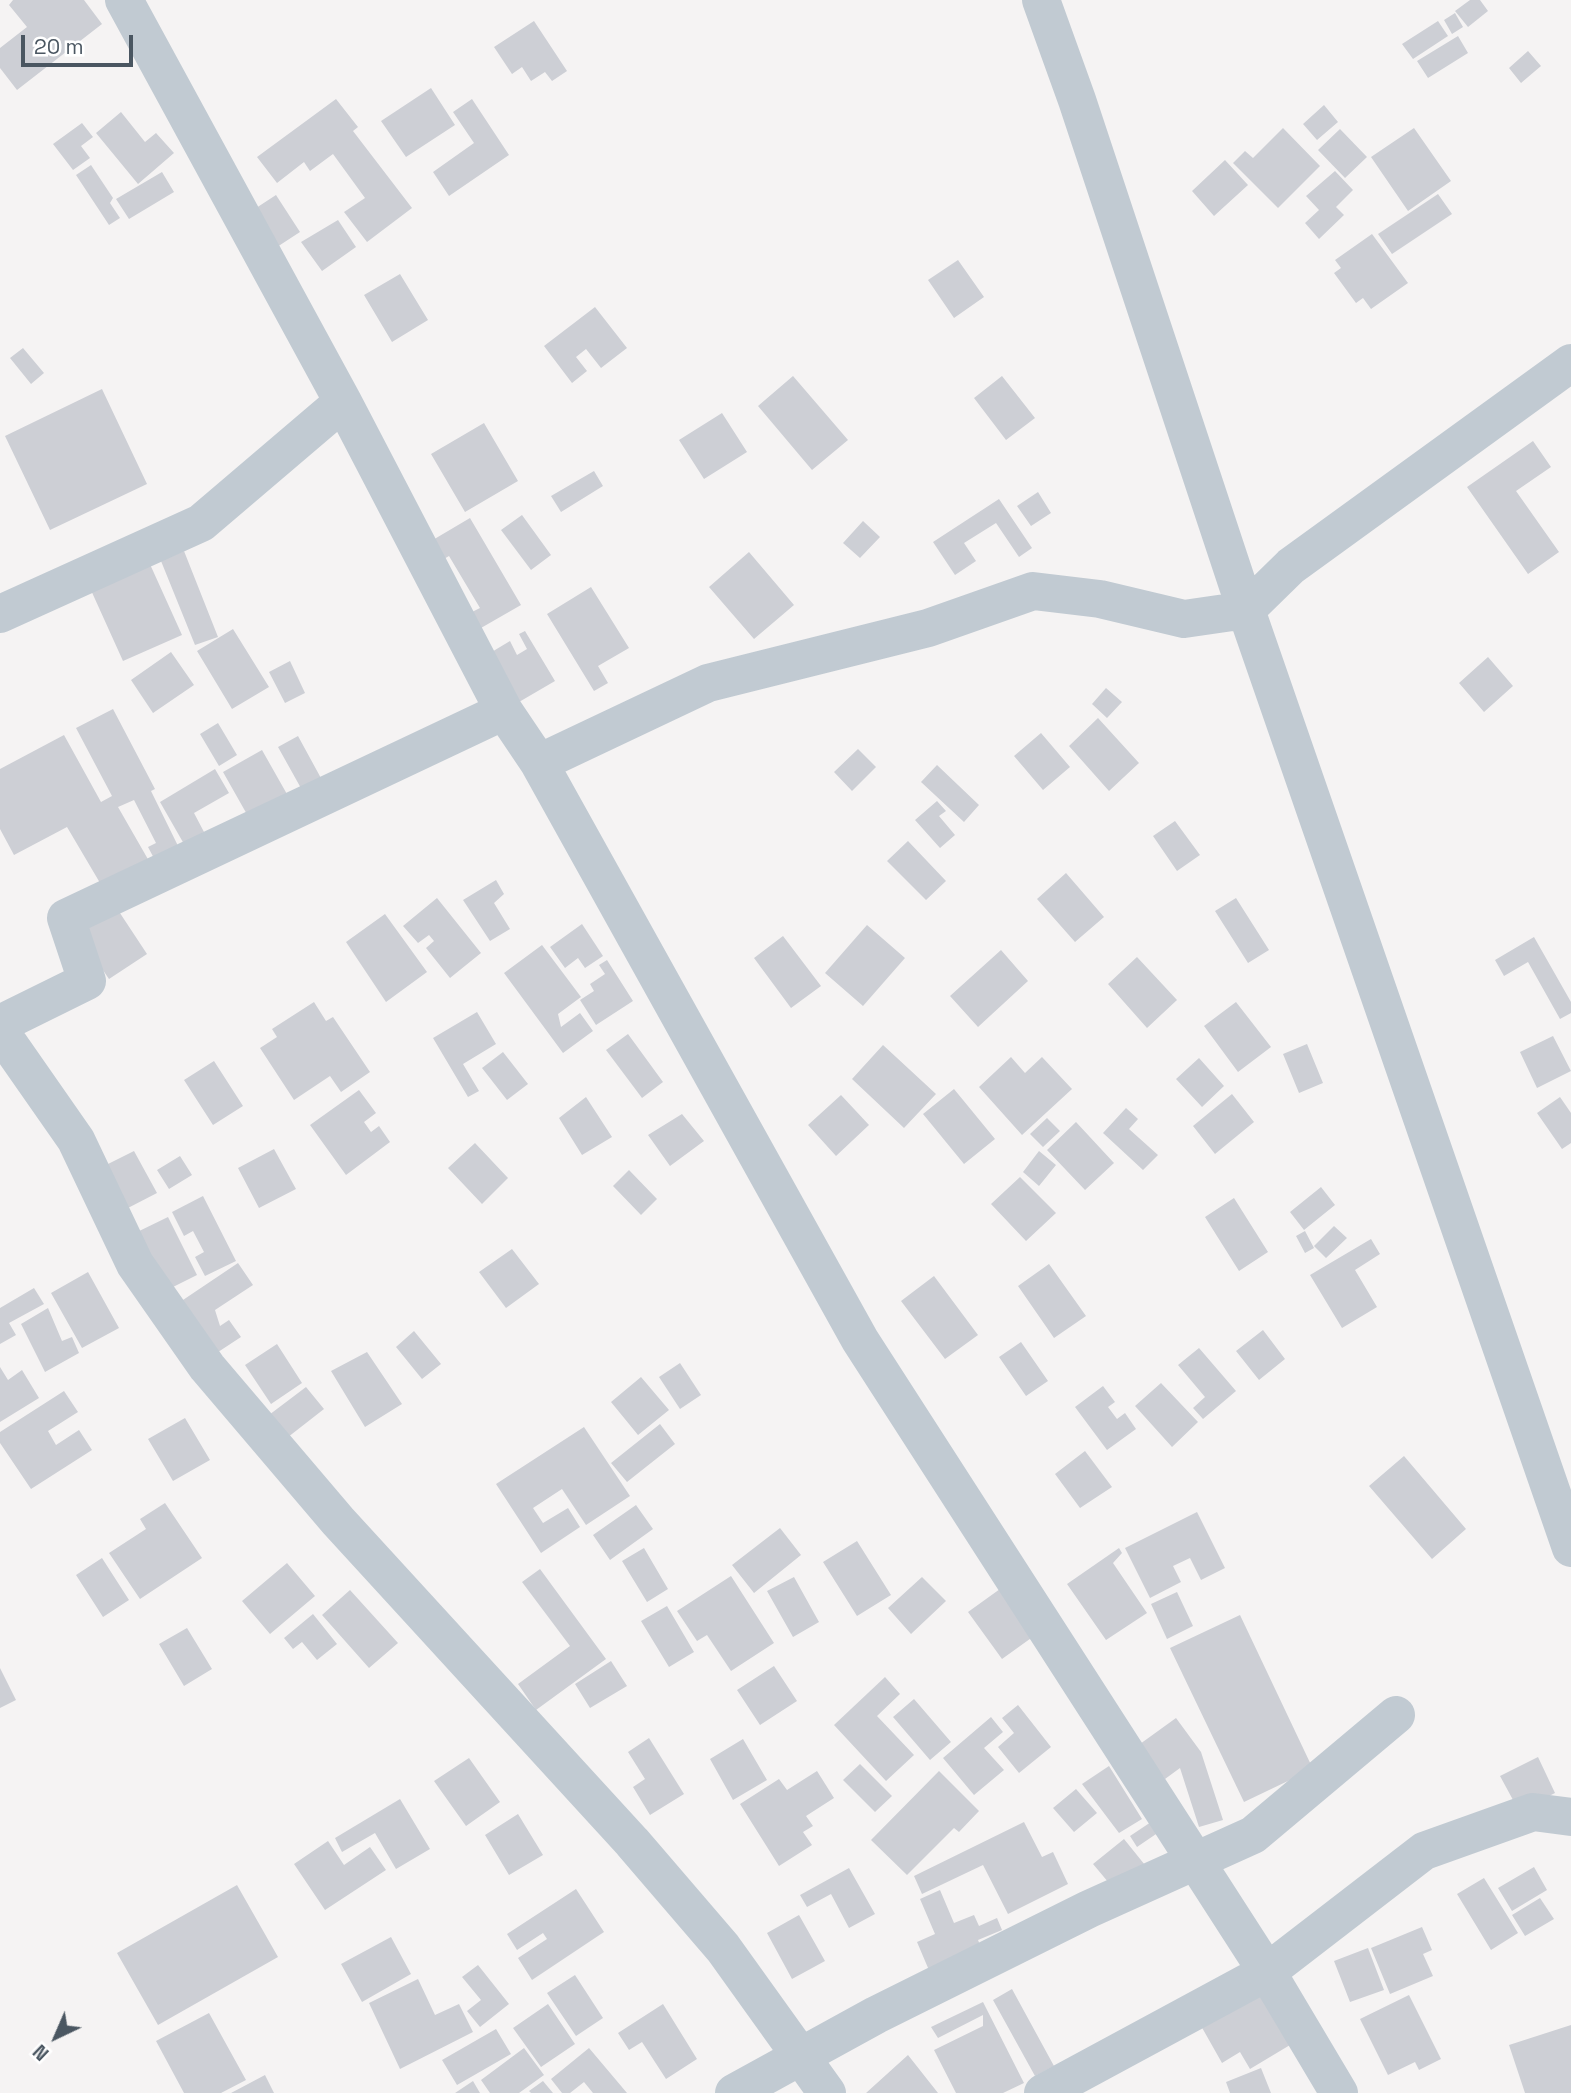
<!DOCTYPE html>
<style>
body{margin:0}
#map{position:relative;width:1571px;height:2093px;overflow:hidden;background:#f5f3f3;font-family:"Space Grotesk",sans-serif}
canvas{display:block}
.north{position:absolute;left:21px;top:2002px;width:70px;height:70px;-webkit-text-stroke:5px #fff;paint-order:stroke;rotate:224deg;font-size:19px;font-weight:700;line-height:28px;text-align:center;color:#4a5661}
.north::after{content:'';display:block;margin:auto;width:24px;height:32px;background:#4a5661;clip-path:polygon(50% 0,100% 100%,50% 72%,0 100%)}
.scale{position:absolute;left:21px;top:35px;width:112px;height:32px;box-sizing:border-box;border:4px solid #4a5661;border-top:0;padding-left:9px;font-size:21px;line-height:24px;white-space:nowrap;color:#4a5661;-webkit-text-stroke:5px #fff;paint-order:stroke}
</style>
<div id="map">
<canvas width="1571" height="2093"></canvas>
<div class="north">N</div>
<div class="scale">20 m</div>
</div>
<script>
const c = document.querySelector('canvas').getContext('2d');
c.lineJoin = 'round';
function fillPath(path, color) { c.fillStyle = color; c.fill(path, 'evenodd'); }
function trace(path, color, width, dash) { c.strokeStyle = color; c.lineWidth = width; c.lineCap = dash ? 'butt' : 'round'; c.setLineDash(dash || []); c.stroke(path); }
fillPath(new Path2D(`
 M13,0H84L102,24L17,90L0,68V48L27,27L9,5Z
 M1470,0H1480L1488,11L1468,27L1455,11Z
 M1455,13L1463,27L1452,34L1444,20Z
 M534,21L567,71L552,81L545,72L531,81L522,67L512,74L494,47Z
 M1438,21L1448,36L1413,59L1402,44Z
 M1458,36L1468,53L1428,78L1417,61Z
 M1528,51L1541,66L1521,83L1509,68Z
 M431,88L455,125L406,157L381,121Z
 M336,99L358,127L353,131L412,208L367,242L344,212L365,198L333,154L310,171L304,162L277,183L257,157Z
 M472,99L509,155L449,196L433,172L474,143L453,112Z
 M1324,105L1338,122L1317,140L1303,124Z
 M121,112L145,142L156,133L174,153L138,184L96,133Z
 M82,123L93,137L81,146L90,158L73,170L53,144Z
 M1283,128L1320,166L1278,208L1233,163L1245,151L1253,158Z
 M1414,128L1451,181L1408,211L1371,157Z
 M1340,129L1367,157L1345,178L1318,150Z
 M1225,160L1248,185L1214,216L1192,191Z
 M91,165L113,198L110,203L120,218L109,225L76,175Z
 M1335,171L1353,190L1336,207L1344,215L1319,239L1305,223L1319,210L1306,196Z
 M162,172L174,192L129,219L116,199Z
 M1438,194L1452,214L1392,254L1378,234Z
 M276,195L300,232L277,247L253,210Z
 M338,220L356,247L322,271L301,242Z
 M1372,234L1408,283L1371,309L1363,298L1356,303L1334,273L1341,268L1335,260Z
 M958,260L984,297L954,318L928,280Z
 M400,274L428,320L392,342L364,295Z
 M595,307L627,348L601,368L586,349L576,357L587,371L572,383L544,346Z
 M23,348L44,373L31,384L10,358Z
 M793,376L848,440L812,470L758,406Z
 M1002,376L1035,418L1006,440L974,398Z
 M102,389L147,484L50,530L5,436Z
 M722,413L747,452L704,479L679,440Z
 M484,423L518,481L465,512L431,454Z
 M1533,441L1551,467L1516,491L1559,552L1528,574L1467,487Z
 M594,471L603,486L561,512L551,496Z
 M1038,492L1051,513L1031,526L1017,506Z
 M999,499L1032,548L1019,557L996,523L964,543L976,561L955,575L933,542Z
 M522,515L551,555L531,570L501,530Z
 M470,518L521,605L474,632L464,616L480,608L449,556L437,563L426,544Z
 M863,521L880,537L860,558L843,543Z
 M184,551L218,637L195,645L161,561Z
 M749,552L794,605L754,639L709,587Z
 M149,562L182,635L123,661L90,588Z
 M591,587L629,648L598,666L608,683L594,691L547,614Z
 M233,629L269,687L232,709L197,651Z
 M525,631L555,681L519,702L490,653L510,641L517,655L527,649L519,634Z
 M171,652L194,685L153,713L131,680Z
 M1488,657L1513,686L1484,712L1459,683Z
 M290,661L305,693L285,703L269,672Z
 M1106,688L1122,702L1107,718L1092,704Z
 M113,709L155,789L151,791L181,852L157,864L148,847L156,843L134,800L118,807L149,861L103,888L67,827L14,855L0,829V769L64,735L101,802L112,796L76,728Z
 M1098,718L1139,763L1109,791L1069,746Z
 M218,723L237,755L219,766L200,734Z
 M1041,733L1070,767L1043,790L1014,756Z
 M298,736L322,780L302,790L278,747Z
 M858,749L876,767L852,791L834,772Z
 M262,750L292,803L253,825L223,772Z
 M937,765L979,805L964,822L921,782Z
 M215,769L229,793L194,813L204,832L184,844L160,802Z
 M937,801L946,811L939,816L955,835L940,848L915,820Z
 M1175,821L1200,855L1177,871L1153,836Z
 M908,841L946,881L926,900L887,861Z
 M1066,873L1104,917L1075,942L1037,899Z
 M496,880L504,894L494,903L510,929L490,941L463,900Z
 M437,898L481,953L450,978L426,948L434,941L429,935L418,943L403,926Z
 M1236,898L1269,950L1248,963L1215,911Z
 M114,904L147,954L109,979L75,929Z
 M385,914L427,972L386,1002L346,942Z
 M582,924L603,956L585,968L578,958L565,968L550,947Z
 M867,925L905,958L863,1006L825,973Z
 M783,936L821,986L791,1008L754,958Z
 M1534,937L1571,1002V1013L1560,1019L1528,962L1504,976L1495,960Z
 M542,945L581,997L558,1014L561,1027L580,1013L593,1031L563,1053L504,973Z
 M1001,950L1028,981L978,1027L950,996Z
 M1137,957L1177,1000L1147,1028L1108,984Z
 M607,960L633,1001L596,1025L580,1000L594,991L590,984L605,974L599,965Z
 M314,1002L326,1021L333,1017L370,1072L341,1092L330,1076L294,1100L260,1048L277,1037L272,1029Z
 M1236,1002L1271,1047L1238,1072L1204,1026Z
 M477,1012L496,1044L463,1064L479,1091L468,1097L433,1038Z
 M628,1034L663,1082L642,1098L606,1050Z
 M1553,1036L1571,1071L1537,1088L1520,1052Z
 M1307,1044L1323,1083L1299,1093L1283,1054Z
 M883,1045L936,1094L904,1128L852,1079Z
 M503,1052L528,1084L507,1100L482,1068Z
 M1011,1057L1025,1073L1042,1057L1072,1089L1022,1135L979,1087Z
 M1199,1058L1224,1086L1202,1107L1176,1079Z
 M214,1061L243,1106L213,1125L184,1080Z
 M954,1089L995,1139L964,1164L923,1114Z
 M359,1090L376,1113L364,1122L371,1132L379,1126L390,1142L346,1175L310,1125Z
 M1232,1094L1254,1122L1215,1154L1193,1126Z
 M841,1095L869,1125L836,1156L808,1125Z
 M586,1097L612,1137L582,1155L559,1118Z
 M1560,1097L1571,1113V1143L1562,1149L1537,1113Z
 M1126,1108L1138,1119L1129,1129L1158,1155L1143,1170L1103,1133Z
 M682,1114L704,1141L670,1166L648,1135Z
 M1047,1118L1060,1131L1043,1147L1030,1134Z
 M1076,1122L1114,1163L1085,1190L1047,1150Z
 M475,1143L508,1178L482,1204L448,1168Z
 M274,1149L296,1189L259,1208L238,1168Z
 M134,1151L157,1193L126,1209L104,1166Z
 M1039,1151L1056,1165L1039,1186L1023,1172Z
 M180,1156L192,1175L169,1189L157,1170Z
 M629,1170L657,1199L641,1215L613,1186Z
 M1020,1177L1056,1213L1026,1241L991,1204Z
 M1321,1187L1335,1205L1304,1230L1290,1212Z
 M203,1196L236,1261L205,1276L195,1257L204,1252L193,1231L184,1236L172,1212Z
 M1234,1198L1268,1252L1239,1271L1205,1217Z
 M168,1217L197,1275L161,1293L131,1235Z
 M1334,1226L1347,1238L1326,1258L1314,1246Z
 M1305,1231L1314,1248L1305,1253L1296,1236Z
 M1371,1239L1380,1254L1355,1270L1377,1307L1342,1328L1310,1275Z
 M512,1249L539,1284L506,1308L479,1272Z
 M238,1263L253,1285L215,1310L220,1326L229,1320L241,1337L212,1356L177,1304Z
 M1049,1264L1086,1316L1054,1338L1018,1286Z
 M88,1272L119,1328L82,1348L51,1293Z
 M934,1276L978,1335L945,1359L901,1301Z
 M34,1288L44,1304L9,1323L16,1335L0,1344V1308Z
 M48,1308L62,1341L72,1337L79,1353L45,1372L21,1324Z
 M1263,1330L1285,1359L1259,1380L1236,1351Z
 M414,1331L441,1364L422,1379L396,1347Z
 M1021,1342L1048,1381L1026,1396L999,1357Z
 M277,1344L302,1383L271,1404L245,1365Z
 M1199,1348L1236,1391L1203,1419L1193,1408L1205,1397L1178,1365Z
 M367,1352L402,1404L365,1427L331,1371Z
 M680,1363L701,1395L680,1409L659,1377Z
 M0,1367L8,1380L22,1370L39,1398L0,1422Z
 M641,1377L669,1410L638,1435L611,1402Z
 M1161,1383L1198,1422L1172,1447L1135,1406Z
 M1103,1386L1115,1402L1108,1407L1117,1419L1125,1413L1136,1429L1107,1450L1075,1407Z
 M306,1387L324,1409L283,1441L265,1418Z
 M64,1391L78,1412L48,1431L56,1445L79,1430L92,1450L31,1489L0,1443V1432Z
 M185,1418L210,1460L173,1481L148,1439Z
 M660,1424L675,1444L627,1482L611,1463Z
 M584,1427L630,1496L586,1525L562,1489L533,1508L543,1523L568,1508L580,1527L541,1553L496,1484Z
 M1085,1451L1112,1487L1080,1508L1055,1474Z
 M1404,1456L1466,1529L1432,1559L1369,1486Z
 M165,1503L202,1558L140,1599L109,1553L146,1529L140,1519Z
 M636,1505L653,1529L610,1560L593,1535Z
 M1197,1512L1225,1568L1201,1580L1190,1558L1173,1566L1181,1582L1150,1598L1125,1548Z
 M780,1528L801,1555L754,1593L732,1565Z
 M857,1541L891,1595L857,1616L823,1562Z
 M644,1548L668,1589L647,1602L622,1561Z
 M1119,1548L1122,1553L1113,1563L1147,1613L1106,1640L1067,1584Z
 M102,1558L129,1600L103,1617L76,1575Z
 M287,1563L315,1596L270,1634L242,1601Z
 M540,1569L606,1659L536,1710L518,1684L570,1646L522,1582Z
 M731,1576L774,1643L731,1671L707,1635L697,1641L677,1611Z
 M794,1577L819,1622L793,1637L767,1591Z
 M922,1577L946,1601L911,1634L888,1608Z
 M1000,1589L1034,1636L1002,1659L968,1612Z
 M350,1590L398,1643L369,1668L322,1615Z
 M1177,1592L1193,1626L1167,1639L1151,1604Z
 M667,1606L694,1652L669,1667L641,1621Z
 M313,1614L337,1644L317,1660L302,1642L293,1649L284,1638Z
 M1240,1615L1313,1769L1244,1802L1170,1648Z
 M187,1628L212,1669L184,1686L159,1644Z
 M611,1661L627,1686L590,1708L575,1684Z
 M774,1666L797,1701L760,1725L737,1690Z
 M0,1668L16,1700L0,1708Z
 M885,1677L900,1694L877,1716L914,1755L886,1781L834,1725Z
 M914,1699L951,1742L930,1760L893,1717Z
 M1018,1705L1051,1747L1019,1773L998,1747L1014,1733L1002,1718Z
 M991,1717L1003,1732L984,1748L1004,1770L974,1795L943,1758Z
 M1176,1718L1201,1752L1223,1820L1199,1827L1180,1768L1165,1779L1140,1744Z
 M649,1738L684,1794L650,1815L633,1787L645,1779L628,1752Z
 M743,1739L767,1780L733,1800L710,1759Z
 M1538,1757L1555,1793L1519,1811L1500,1776Z
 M469,1758L500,1802L466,1826L434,1781Z
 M860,1764L892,1796L875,1812L843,1780Z
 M1109,1766L1142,1819L1119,1833L1082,1784Z
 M817,1771L834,1798L806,1816L813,1826L803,1832L812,1845L779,1866L740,1804L779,1779L787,1790Z
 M939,1771L979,1811L959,1832L954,1828L907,1875L871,1840Z
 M1076,1789L1097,1813L1074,1832L1053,1808Z
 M400,1799L430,1849L396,1869L375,1833L342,1852L335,1838Z
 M518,1814L543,1855L509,1875L485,1835Z
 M1024,1822L1042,1857L1053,1852L1068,1884L1008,1914L983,1865L922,1894L914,1876Z
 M1151,1822L1159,1832L1137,1847L1130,1836Z
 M1124,1839L1149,1870L1119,1895L1093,1864Z
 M328,1841L344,1865L370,1847L386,1870L325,1910L294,1864Z
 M1534,1867L1547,1890L1512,1911L1498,1888Z
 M849,1868L875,1914L849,1928L831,1894L807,1907L800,1895Z
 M1484,1878L1518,1933L1491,1950L1457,1894Z
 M237,1885L278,1957L158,2025L117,1953Z
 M576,1889L604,1932L532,1980L518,1958L547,1939L543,1933L517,1950L507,1934Z
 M940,1890L954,1923L974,1915L979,1926L997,1918L1002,1930L978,1940L983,1952L934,1982L917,1942L935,1934L920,1899Z
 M1540,1898L1554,1919L1525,1936L1512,1915Z
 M799,1915L825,1961L792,1979L767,1933Z
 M1422,1927L1432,1950L1423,1954L1433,1976L1390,1994L1371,1948Z
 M391,1937L411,1974L362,2002L341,1964Z
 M1368,1948L1384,1990L1350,2002L1334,1961Z
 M478,1965L509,2004L480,2027L467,2011L481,2000L462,1977Z
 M575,1975L603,2018L576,2036L547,1993Z
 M1264,1978L1300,2039L1250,2069L1240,2052L1222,2063L1196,2017Z
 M418,1979L435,2015L459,2004L473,2032L400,2069L369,2003Z
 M1012,1989L1054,2066L1035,2076L993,2000Z
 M1409,1995L1441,2059L1419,2070L1415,2062L1388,2075L1360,2019Z
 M983,2002L1024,2083L1003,2093H956L934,2050L983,2026V2015L938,2038L931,2027Z
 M548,2004L575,2044L541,2067L513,2028Z
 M663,2004L697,2059L666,2079L642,2042L629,2050L618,2033Z
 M209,2013L246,2080L221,2093H184L156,2041Z
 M1571,2025V2093H1525L1509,2045Z
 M496,2029L511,2054L457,2085L442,2060Z
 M524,2048L544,2075L519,2093H490L481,2080Z
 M589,2048L627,2093H593L584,2082L570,2093H562L551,2079Z
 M908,2055L938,2093H866Z
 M1261,2068L1271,2093H1230L1226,2082Z
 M265,2075L274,2093H231Z
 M473,2081L480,2093H455Z
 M543,2081L553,2093H531L529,2091Z`), '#cdcfd5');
trace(new Path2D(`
 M124,0L343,402L504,711L539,763L860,1340L1267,1972L1339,2093
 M1041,0L1077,100L1246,610L1571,1548
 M0,614L201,523L343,402
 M539,763L708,683L928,628L1033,591L1100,599L1184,619L1246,610L1291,566L1571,363
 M0,1024L87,981L66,918L504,711
 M0,1031L76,1140L135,1264L207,1367L338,1521L632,1842L723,1948L827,2093
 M734,2093L876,2015L1089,1909L1253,1835L1396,1715
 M1043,2093L1267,1972L1424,1851L1533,1812L1571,1817`), '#c1cad2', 38);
</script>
